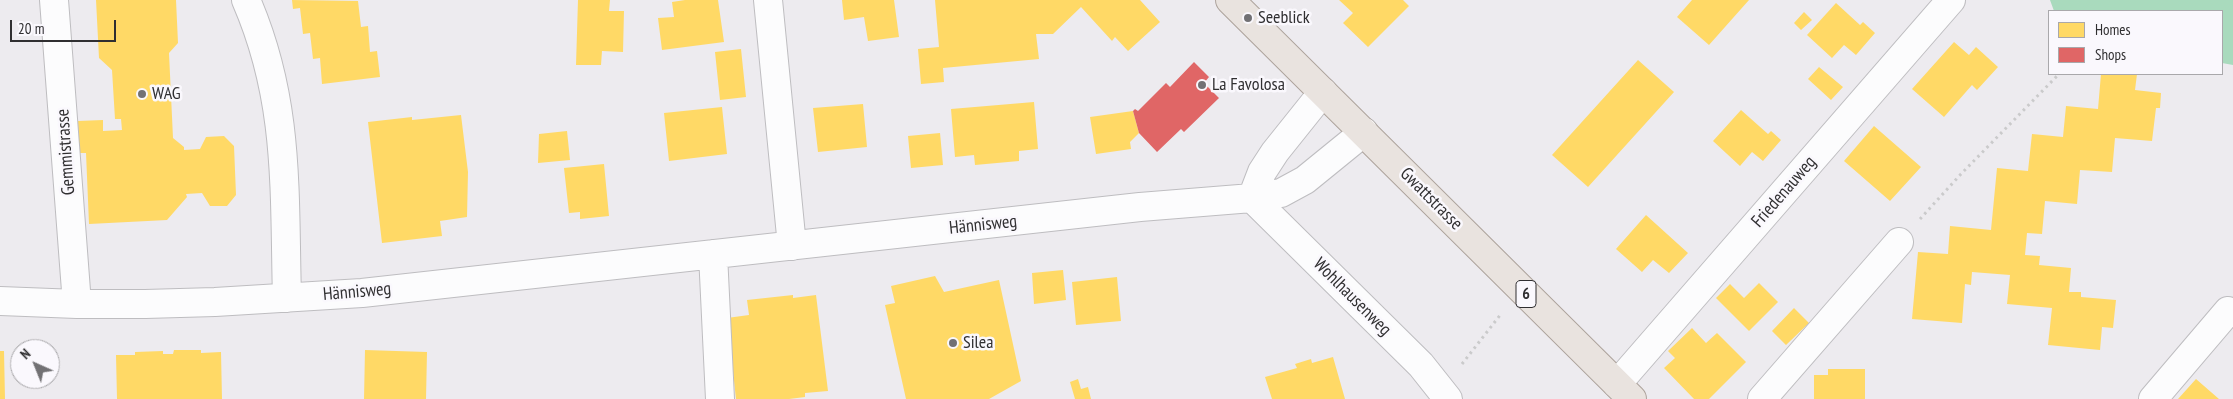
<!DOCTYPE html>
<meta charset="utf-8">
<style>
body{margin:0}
#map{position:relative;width:2233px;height:399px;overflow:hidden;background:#edebef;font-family:"PT Sans Narrow",sans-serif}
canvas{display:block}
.legend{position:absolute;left:2048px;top:10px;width:175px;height:65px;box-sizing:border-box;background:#faf8fd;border:1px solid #a9a8ab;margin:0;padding:6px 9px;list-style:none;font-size:15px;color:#302f31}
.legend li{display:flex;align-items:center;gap:10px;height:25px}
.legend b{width:25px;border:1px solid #a9a8ab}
.north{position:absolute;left:10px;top:339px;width:50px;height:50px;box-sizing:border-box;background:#faf8fd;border:1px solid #a9a8ab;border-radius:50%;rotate:316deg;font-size:14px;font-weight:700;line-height:20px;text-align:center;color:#302f31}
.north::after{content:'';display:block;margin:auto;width:18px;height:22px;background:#727174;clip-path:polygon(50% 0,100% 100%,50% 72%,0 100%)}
.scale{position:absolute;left:10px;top:20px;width:106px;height:22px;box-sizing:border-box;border:2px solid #302f31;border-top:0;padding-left:6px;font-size:15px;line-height:18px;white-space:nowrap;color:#302f31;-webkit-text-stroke:4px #faf8fd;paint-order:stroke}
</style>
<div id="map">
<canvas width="2233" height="399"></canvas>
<ul class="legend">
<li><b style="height:14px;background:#ffd966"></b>Homes</li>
<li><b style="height:14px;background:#e06666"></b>Shops</li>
</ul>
<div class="north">N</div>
<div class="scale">20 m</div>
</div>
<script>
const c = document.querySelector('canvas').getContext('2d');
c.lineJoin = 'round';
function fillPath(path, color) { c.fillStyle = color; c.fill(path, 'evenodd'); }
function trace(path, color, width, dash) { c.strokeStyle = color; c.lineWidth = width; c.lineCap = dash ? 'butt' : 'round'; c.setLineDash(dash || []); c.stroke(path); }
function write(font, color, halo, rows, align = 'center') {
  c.font = font + ' "PT Sans Narrow",sans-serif'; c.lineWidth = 5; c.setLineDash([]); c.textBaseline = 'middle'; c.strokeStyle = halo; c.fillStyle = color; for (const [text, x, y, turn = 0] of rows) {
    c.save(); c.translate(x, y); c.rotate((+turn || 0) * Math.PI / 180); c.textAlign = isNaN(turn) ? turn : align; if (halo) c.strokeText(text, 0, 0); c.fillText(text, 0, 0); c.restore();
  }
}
fillPath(new Path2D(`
 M2050,0H2233V65L2222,63V11H2054Z`), '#a9dabd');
fillPath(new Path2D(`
 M96,0H176L178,43L169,53L173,138L184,147V150L200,149L206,137L224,136L234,146L236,195L227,206H210L202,193L186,194L187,197L167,220L89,224L86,153H79L78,121L103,120V131L122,130L121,119H115L112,70L99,58Z
 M292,0L358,1L361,27L368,26L370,52L377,51L380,77L322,84L320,58L313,59L310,33L303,34L300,8L293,9Z
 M578,0H610L609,11H624L623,52L602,51L601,65H576Z
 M685,0H718L724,42L662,50L658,18L674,17L672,2Z
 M842,0H894L899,37L868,41L864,17L844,20Z
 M935,0H1140L1160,22L1128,51L1115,37L1112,41L1081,7L1053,34H1036L1039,59L943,68L944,82L921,84L918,49L939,47Z
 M1339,0H1403L1409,6L1368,47L1343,23L1353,13Z
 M1692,0H1749L1709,45L1677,17Z
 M1836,3L1860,25L1863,22L1875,33L1856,55L1844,45L1832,58L1807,35Z
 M1804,12L1812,20L1801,30L1794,23Z
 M1954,42L1969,55L1976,47L1998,67L1977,90L1972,85L1944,117L1912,89Z
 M741,49L746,97L720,100L715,52Z
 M1638,60L1674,92L1588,187L1552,155Z
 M1819,67L1843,87L1831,100L1808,79Z
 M2101,74H2137L2135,90L2161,93L2160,108H2156L2152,141L2115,138L2112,172L2080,170L2077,204L2045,201L2042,234L2027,233L2025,255L2040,256L2039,265L2071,268L2069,292H2081V297L2116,300L2113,328L2102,327L2100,350L2048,345L2052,308L2007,304L2010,275L1972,272L1971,285L1965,284L1962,323L1912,319L1918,252L1948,254L1950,226L1991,230L1997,168L2028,171L2032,134L2063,137L2066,106L2098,109Z
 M1034,102L1038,149L1019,151V161L975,165L974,155L955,157L951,109Z
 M863,104L867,147L818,152L813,108Z
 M722,107L727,154L669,161L664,113Z
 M1741,110L1768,134L1771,131L1781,140L1763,161L1752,152L1740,166L1713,141Z
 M1133,111L1139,133L1130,142L1131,149L1096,154L1090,117Z
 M461,115L468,172L467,217L440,221L442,236L382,243L368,122L412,117V120Z
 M1874,126L1921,167L1890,201L1844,161Z
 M567,131L570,160L538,163L539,134Z
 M940,133L943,165L911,168L908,136Z
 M604,164L609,216L580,219V212L569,213L564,168Z
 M1646,215L1688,253L1669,273L1653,260L1642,272L1616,249Z
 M1063,270L1066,300L1034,304L1032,273Z
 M935,276L944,292L999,280L1021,381L989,399H906L885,305L895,303L891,286Z
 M1117,277L1121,321L1076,325L1072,282Z
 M1759,283L1778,302L1749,331L1716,298L1730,284L1744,298Z
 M793,295V298L816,295L828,391L805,393V397L789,399H736L727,318L749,315L747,300Z
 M1794,308L1809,323L1786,345L1772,331Z
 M1692,328L1706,343L1717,333L1746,362L1709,399H1694L1664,368L1675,358L1668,351Z
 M174,350H201V353L221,352L222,399H117L116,355H135V352L163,351V354H173Z
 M365,350L427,352L426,399H364Z
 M0,351H4L5,399H0Z
 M1333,357L1345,399H1272L1265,377L1297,368L1295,364L1311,359L1312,363Z
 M1828,369H1865V399H1814V375H1828Z
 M1078,379L1081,389L1088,387L1091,399H1075L1070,382Z
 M2196,379L2219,399H2178Z`), '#ffd966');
fillPath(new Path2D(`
 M1194,62L1209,77L1204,83L1219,98L1184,132L1181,129L1157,152L1139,133L1133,111L1135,109L1138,111L1166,83L1170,87Z`), '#e06666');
const minor = new Path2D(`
 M54,0L77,304
 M246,0C290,101 284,191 287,298
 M768,0L792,246
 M1252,198L1421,365L1448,399
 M1252,198L1262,172L1275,152L1323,92
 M713,254L720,399
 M0,301L77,304H145L215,302L362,293L1140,207L1252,198L1281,193L1305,180L1364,132
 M1617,384L1951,0
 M1762,399L1899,242
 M2153,399L2228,311`);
const major = new Path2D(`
 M1230,0L1632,399`);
trace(minor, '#bebdc0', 30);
trace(major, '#ada39c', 30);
trace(new Path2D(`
 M1920,219L1961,174L2059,74
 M1462,364L1501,314`), '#cacacb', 3, [2.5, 4]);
trace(minor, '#fcfcfd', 28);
trace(major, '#e9e3df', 28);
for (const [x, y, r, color] of [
 [1248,18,5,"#727174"],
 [1202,85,5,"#727174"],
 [142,94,5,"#727174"],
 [953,343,5,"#727174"]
]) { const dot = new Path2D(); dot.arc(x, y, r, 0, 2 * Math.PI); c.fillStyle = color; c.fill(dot); trace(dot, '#faf8fd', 2); }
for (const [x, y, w] of [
 [1526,294,20]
]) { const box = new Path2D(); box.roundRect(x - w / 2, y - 13.5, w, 27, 4); c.fillStyle = '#faf8fd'; c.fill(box); trace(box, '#302f31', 1); }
write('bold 16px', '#302f31', null, [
 ["6",1526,294]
]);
write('18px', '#302f31', '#faf8fd', [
 ["Seeblick",1258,18],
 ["La Favolosa",1212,85],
 ["WAG",152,94],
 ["Silea",963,343]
], 'left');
write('18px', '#302f31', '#faf8fd', [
 ["Gemmistrasse",66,152,-94],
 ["Friedenauweg",1784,192,-49],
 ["Gwattstrasse",1431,199,45],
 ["Hännisweg",983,225,-6],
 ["Hännisweg",357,292,-5],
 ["Wohlhausenweg",1352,297,45]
]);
</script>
